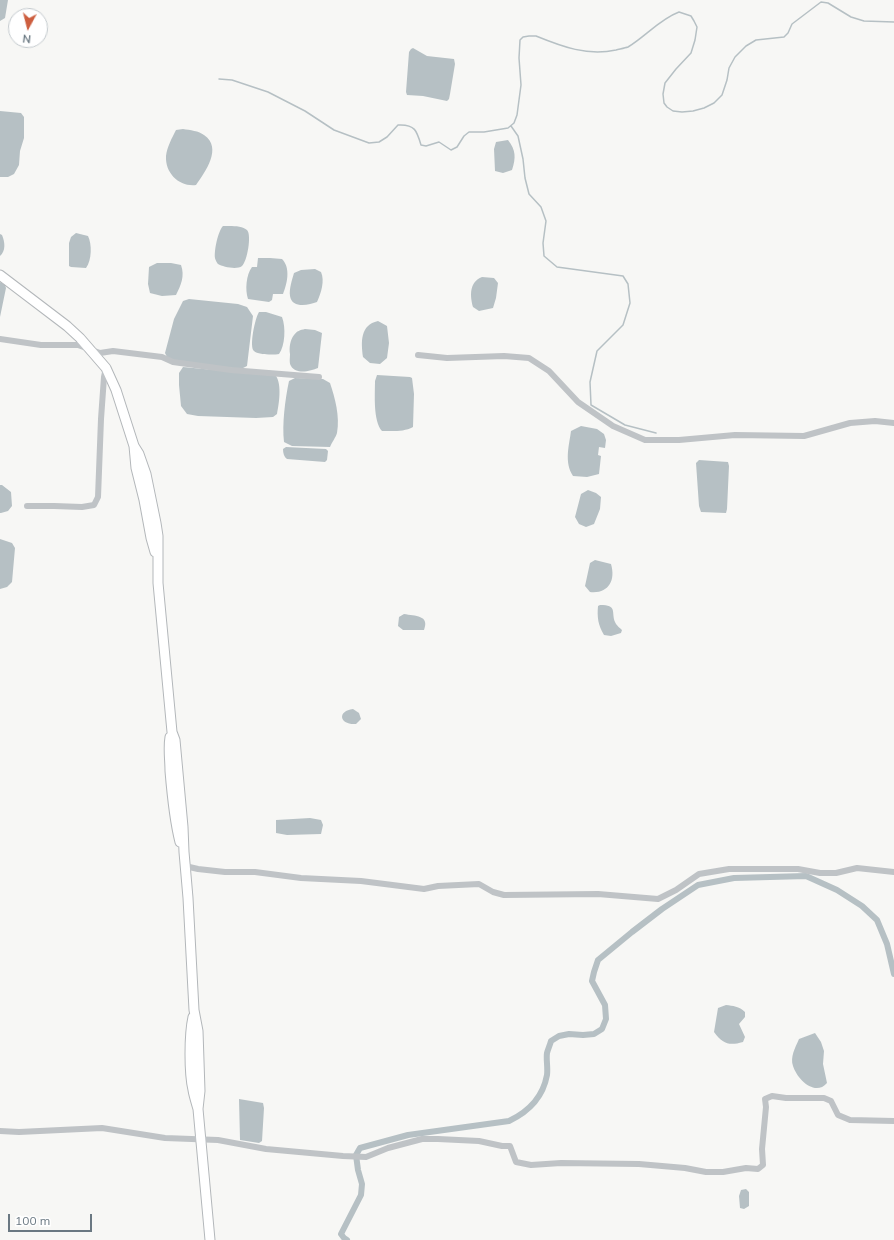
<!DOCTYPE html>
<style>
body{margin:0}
#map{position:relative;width:894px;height:1240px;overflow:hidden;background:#f7f7f5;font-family:Mulish,sans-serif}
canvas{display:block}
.north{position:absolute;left:8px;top:8px;width:40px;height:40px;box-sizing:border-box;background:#fff;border:1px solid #c3c9cd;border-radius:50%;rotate:187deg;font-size:11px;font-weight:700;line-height:16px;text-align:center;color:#6a7882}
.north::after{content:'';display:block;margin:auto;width:14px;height:18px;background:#cd5e3f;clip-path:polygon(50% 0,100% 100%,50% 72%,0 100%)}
.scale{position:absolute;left:8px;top:1214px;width:84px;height:18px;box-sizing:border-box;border:2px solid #6a7882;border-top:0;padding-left:5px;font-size:12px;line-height:14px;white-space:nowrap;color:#6a7882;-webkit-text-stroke:3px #fff;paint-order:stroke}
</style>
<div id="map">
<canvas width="894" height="1240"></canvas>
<div class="north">N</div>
<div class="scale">100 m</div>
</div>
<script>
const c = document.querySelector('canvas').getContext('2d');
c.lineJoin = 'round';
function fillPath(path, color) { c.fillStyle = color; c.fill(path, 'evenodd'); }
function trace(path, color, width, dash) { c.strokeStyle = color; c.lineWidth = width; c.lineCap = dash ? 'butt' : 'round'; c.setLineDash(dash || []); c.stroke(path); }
fillPath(new Path2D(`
 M0,0H8L5,18L0,21Z
 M413,48L427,56L454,59L455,64L450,94L449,99L447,101L423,96L407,95L406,92L409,52L411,49Z
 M0,111L21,113L24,117V138L20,151L19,165L14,174L8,177H0Z
 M183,129C190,130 199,131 204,135C223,148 205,172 196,185C180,187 165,174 166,156C167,147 172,138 176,130Z
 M508,140C516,150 516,158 512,170L503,173L495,171L494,149L496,142Z
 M223,226C229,226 242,225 247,230C252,235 247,262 242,266C237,270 223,267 218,264C217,263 215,259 215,258C214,251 218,231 223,226Z
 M76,233L88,236C92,244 92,260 86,268L71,267L69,266V243L71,237Z
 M0,234L2,235C5,242 6,251 0,256Z
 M258,258H270L282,259C291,268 287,284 283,294H273L272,300L269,302L248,299C245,290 246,275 252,267H257Z
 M157,263H171L181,265C185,276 181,285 176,295L162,296L150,293L148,284L149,267Z
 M315,269L321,272C325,281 321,293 317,302C309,305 292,309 290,296C289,289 292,280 294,273L301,270Z
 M482,277L494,278L498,283L496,298L493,308L479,311L473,307C470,296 469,282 482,277Z
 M0,282L5,285L6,288L0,317Z
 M189,299L238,304L247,307L253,316L247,366L241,369L170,360L167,357L165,353L174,319L183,301Z
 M259,312H266L282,317C286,327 285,346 279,354C274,355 258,355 254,351C249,347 255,318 259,312Z
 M378,321L387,326L389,343L387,358L380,364L370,363L363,357C361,342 360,325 378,321Z
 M305,329L315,330L322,333L318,368C311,371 296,375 291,366C289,363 290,358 290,354C289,348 290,340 294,335C297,331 300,330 305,329Z
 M183,367L276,376C282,385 279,404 277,414L273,417L256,418L198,416L187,414L181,406L179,385V373Z
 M377,375L410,377L412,378L414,394L413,427C404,432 393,431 382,431C373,421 375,394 375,381Z
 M295,378L323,379L330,383C335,398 340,416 337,433C336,437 332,442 330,447L292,446L284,442C282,424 285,400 289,381Z
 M581,426L597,429L604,434L606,440L605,448L599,447L598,455L601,456L599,474L587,477L573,476C564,462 569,446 571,431Z
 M286,447L326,449L328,451L327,460L325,462L287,459C284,457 283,453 283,449Z
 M699,460L728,462L729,466L727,509L726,513L701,512L699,506L696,463Z
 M0,485H2L11,492L12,506L8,511L1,513H0Z
 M588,490L596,493L601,497L600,509L594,524L586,527L579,524L575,517L581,494Z
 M0,539L12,543L15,548L12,582L7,587L0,589Z
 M595,560L611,564C616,581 608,594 590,592L585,586L590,563Z
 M600,605C618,605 611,612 615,622C616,625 620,628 622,630L621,633L611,636L604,635C598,625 597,617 598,606Z
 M404,614C415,616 430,615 424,630H403L398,626L399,617Z
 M353,709L359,713L361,719L356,724C339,725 337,711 353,709Z
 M310,818L321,820L323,825L321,834L287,835L276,833V820Z
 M726,1005C733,1006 739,1006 745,1012V1017L739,1024L745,1037L743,1042C729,1046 723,1044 714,1032L718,1008Z
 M815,1033L821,1042L824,1051L823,1064L827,1083C815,1097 797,1079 793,1066C790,1057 795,1048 799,1039Z
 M239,1099L263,1103L264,1108L262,1141L259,1143L240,1140Z
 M746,1189L749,1192V1206L744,1209L740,1208L739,1196L741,1190Z`), '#b6c0c4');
trace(new Path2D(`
 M219,79L232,80L268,92L305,111L334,130L369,143L379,142L387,137L398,125C415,124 417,131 421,145L426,146L439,142L451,150L457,147L464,136L469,132H484L508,128L514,123L517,115L521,85L519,58L520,40L523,37L529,36H536C563,47 587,56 616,50C620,49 625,48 628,47C646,36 660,19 679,12L691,16L694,21L697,27L695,40L691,53L676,69L665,83L663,94L664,103L667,107L673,111L682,112L693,111L704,108L714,103L722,95L727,80L729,68L735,57L746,46L756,40L784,37L788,33L792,24L821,2L828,3L851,17L864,21L894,22
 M511,126L518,136L523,159L525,178L529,194L541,207L546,221L543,243L544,256L557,267L623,276L628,284L630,303L623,325L597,351L590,382L591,405L625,425L656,433`), '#b6c0c4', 1.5);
trace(new Path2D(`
 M347,1240L344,1238L341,1234L361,1195L362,1184L358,1170L356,1155L360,1148L408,1135L509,1121C528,1112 543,1097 547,1075C548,1067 546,1060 547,1053C548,1049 550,1045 551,1041L559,1036L569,1034L583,1035L594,1034L602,1029L606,1019L605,1005L592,981L594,972L598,960L632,932L662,909L698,885L734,878L806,876L837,890L862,906L877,920L887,944L894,974`), '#b6c0c4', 6);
const primary = new Path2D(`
 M0,275L67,326L80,338L106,368L116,390L134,446L136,468L144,500L151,538L155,552
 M134,446L139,454L146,474L156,523L158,536V583L172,732L175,740L183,827L184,852L188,898L194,1010L198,1031L200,1091L198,1109
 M170,737C168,748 170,760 170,771C172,795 174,819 180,842
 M193,1017C189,1035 189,1073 193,1090C194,1096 196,1102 198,1109L210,1240`);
trace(primary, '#b3b7ba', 11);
trace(new Path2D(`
 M0,339L41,345H78L100,353L113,351L162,357L173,362L231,370L319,377
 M418,355L447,358L504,356L529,358L549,371L578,402L613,426L645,440H679L735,435L804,436L850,423L875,421L894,423
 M27,506H54L82,507L94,505L98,497L101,419L104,377L106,368
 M185,866L198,869L225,872H255L301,878L361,881L424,889L438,886L479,884L493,892L504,895L598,894L658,899L676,890L699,874L729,869H798L820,873H836L857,868L894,872
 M0,1131L19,1132L102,1128L165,1138L218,1140L266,1149L343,1156L366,1157L388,1148L422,1139H438L479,1141L502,1146H510L516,1162L531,1165L561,1163L639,1164L685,1168L706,1172H723L746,1168L758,1169L763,1165L762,1149L766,1107L765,1099L772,1096L786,1098H824L831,1101L838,1115L850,1120L894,1121`), '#bfc3c6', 6);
trace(primary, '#fff', 9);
</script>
